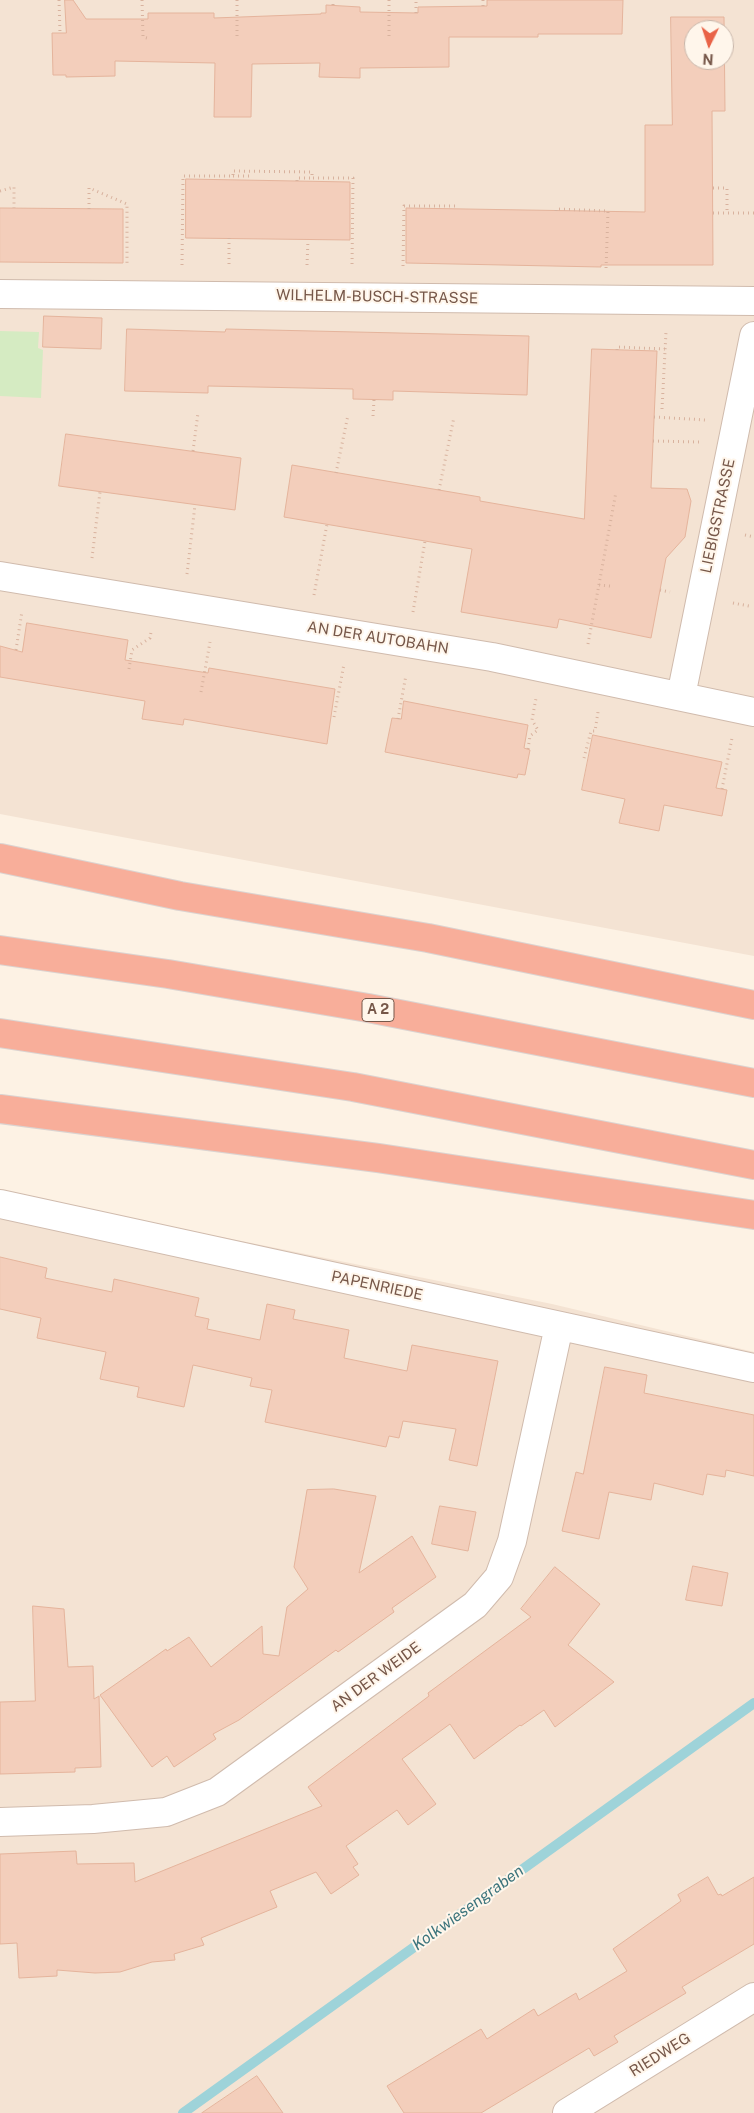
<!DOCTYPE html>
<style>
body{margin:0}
#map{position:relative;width:754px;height:2113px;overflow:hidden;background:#fdf2e4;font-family:"Public Sans",sans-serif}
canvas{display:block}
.north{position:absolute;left:684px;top:20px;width:50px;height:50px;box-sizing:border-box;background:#fff6eb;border:1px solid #c8b6aa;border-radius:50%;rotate:184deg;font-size:14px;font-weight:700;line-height:20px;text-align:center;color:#765749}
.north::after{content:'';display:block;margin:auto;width:18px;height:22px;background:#e96347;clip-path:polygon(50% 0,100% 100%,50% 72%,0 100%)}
</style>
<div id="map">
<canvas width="754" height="2113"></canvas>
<div class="north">N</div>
</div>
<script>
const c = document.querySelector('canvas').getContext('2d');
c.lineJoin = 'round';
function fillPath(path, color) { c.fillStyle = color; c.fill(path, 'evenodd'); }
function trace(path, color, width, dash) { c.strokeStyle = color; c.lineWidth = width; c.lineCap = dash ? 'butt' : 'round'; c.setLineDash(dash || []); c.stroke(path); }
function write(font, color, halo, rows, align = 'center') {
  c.font = font + ' "Public Sans",sans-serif'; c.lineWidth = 4; c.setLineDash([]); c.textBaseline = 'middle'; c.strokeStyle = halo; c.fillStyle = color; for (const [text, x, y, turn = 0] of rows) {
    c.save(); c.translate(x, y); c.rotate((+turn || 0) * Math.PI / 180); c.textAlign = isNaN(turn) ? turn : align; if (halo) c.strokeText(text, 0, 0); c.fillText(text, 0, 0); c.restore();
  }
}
fillPath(new Path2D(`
 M0,0H754V956L0,814ZM694,30H724V60H694Z
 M0,1192L552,1304L754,1352V2113H0Z`), '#f4e3d3');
fillPath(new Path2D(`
 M0,331L39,332L38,348L43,350L41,398L0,396Z`), '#d5ebc2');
trace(new Path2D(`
 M183,2113L754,1703`), '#9ed3d9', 10);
const building = new Path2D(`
 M65,0H73L86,19H148V13H214V18L321,14V13H326V5L360,7V12L418,13V7L487,6V0H623L622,34H538V37H449V67L360,68V78L319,77L320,63L252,64L251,117H214L215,63L115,61V76L66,77V75H53L52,33H66Z
 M671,17H724L725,111H712L713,265H601V267L406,263V208L645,212V125H672ZM694,30H724V60H694Z
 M186,179L350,182V240L186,238Z
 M0,208L123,209V263L0,262Z
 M44,316L102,318L101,349L43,347Z
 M127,329L225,332L226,329L529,336L527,395L393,391V400L353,399V389L208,386V393L125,391Z
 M592,349L657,351L651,488L687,489L691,501L685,537L666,558L651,638L559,619L557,628L461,612L472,549L284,517L292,465L480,497V501L584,519Z
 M66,434L241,458L235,510L59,486Z
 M27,623L128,640L125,660L208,673L209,668L335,689L327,744L184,719L183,725L142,719L145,701L0,677V646L22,652Z
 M404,701L528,725L524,748L530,750L525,775L518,774L517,778L385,752L392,718L401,719Z
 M593,735L722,762L716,788L727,790L722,816L664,805L659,831L619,823L625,799L582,790Z
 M0,1257L47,1268L45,1278L112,1292L114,1279L199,1298L195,1316L209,1319L207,1329L260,1340L267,1304L295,1310L293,1319L349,1330L344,1358L407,1371L412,1345L498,1361L477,1466L449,1460L456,1429L403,1421L399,1438L389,1436L386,1447L265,1422L272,1390L250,1386L252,1378L193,1365L184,1407L137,1397L139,1387L100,1379L106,1352L37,1338L41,1318L0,1309Z
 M605,1367L647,1375L644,1393L754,1415V1476L726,1470L725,1477L707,1474L703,1495L654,1483L651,1500L609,1492L599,1539L562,1531L576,1472L583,1474Z
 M334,1489L376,1496L359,1573L412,1536L436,1577L392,1608L394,1612L338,1652L336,1650L239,1720L213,1734L216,1739L174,1767L167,1756L152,1767L100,1695L166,1649L167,1651L189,1637L211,1667L262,1626L263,1654L279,1656L287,1607L308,1589L294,1567L307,1490Z
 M440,1506L476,1512L468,1551L432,1544Z
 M693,1566L728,1573L722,1606L686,1600Z
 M555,1567L600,1604L568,1645L614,1682L555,1727L544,1710L521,1726L520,1725L474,1759L450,1724L402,1759L436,1804L408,1825L397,1810L346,1846L358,1864L353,1867L359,1875L331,1894L316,1872L270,1891L277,1907L201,1938L204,1945L174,1954L175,1960L152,1962L120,1972L95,1973L57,1970V1976L19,1978L17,1943L0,1944V1854L76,1851L77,1864L134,1863L135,1882L322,1806L308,1787L429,1696L428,1693L531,1617L521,1609Z
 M33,1606L64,1609L68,1667L93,1666L94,1699L99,1696L101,1767L75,1768V1772L0,1774V1702L35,1701Z
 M708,1877L718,1895L721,1894L722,1896L754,1877V1944L682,1987L686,1993L614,2036L618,2042L594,2056L589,2048L481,2113H404L387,2086L481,2029L487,2039L534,2009L538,2016L576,1993L579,2000L627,1971L613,1949L681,1901L678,1895Z
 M257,2076L283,2113H202Z`);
fillPath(building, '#f3cebb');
trace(building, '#e5b49c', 1);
const minor = new Path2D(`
 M0,294L754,301
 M0,576L492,657L754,712
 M681,696L754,336
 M0,1204L754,1368
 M0,1822L93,1819L166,1812L217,1792L475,1605L499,1577L512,1541L559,1326
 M567,2113L754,1997`);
const motorway = new Path2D(`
 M0,858L180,896L428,938L754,1005
 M0,950L168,974L368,1008L754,1083
 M0,1033L353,1087L754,1165
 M0,1109L378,1158L754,1215`);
trace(minor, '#d0bbad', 30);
trace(motorway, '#dbd3d0', 30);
trace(new Path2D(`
 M59,0L60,33
 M142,0L143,37L147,38
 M237,0V37
 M389,0V40
 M333,5V0
 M483,6V0
 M416,13V0
 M233,176H249V180
 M297,181V178H312
 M713,188H727V213
 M0,191L14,187V208
 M89,209V188L127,204V265
 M556,211V209L608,211L606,269
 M713,213H754
 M229,238V265
 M182,265L183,176H233V171L312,172V178H353L352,266
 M307,265L308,240
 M403,266L404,206H455V209
 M617,350V347L665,349
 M662,409L666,332
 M373,416L374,400
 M654,417L706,420
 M653,441L699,442
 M193,451L198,413
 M336,473L348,415
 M439,490L454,417
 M745,535L754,537
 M92,558L100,492
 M187,574L195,505
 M599,585L610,586
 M660,590L670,592
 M314,595L327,524
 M733,603L749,606
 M413,612L425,541
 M588,644L616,492
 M16,650L22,611
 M129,669L132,650L150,638L151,632
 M201,692L210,642
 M334,717L344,664
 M398,719L406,675
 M528,749L530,736L538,730L532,720L536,698
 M584,758L591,731H595L598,712
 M722,789L732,738`), '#d8b29e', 3, [1, 4]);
trace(minor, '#fff', 28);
trace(motorway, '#f8ae9a', 28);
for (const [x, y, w] of [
 [378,1010,32]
]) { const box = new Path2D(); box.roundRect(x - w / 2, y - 11.5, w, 23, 4); c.fillStyle = '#fff6eb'; c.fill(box); trace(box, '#765749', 1); }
write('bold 14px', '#765749', null, [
 ["A 2",378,1010]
]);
write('15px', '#765749', '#fff6eb', [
 ["WILHELM-BUSCH-STRASSE",377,297,1],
 ["LIEBIGSTRASSE",718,516,-78],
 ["AN DER AUTOBAHN",378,638,9],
 ["PAPENRIEDE",377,1286,12],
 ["AN DER WEIDE",376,1677,-36],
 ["RIEDWEG",660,2055,-32]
]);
write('italic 16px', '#3c747c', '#fff6eb', [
 ["Kolkwiesengraben",468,1908,-36]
]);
</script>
